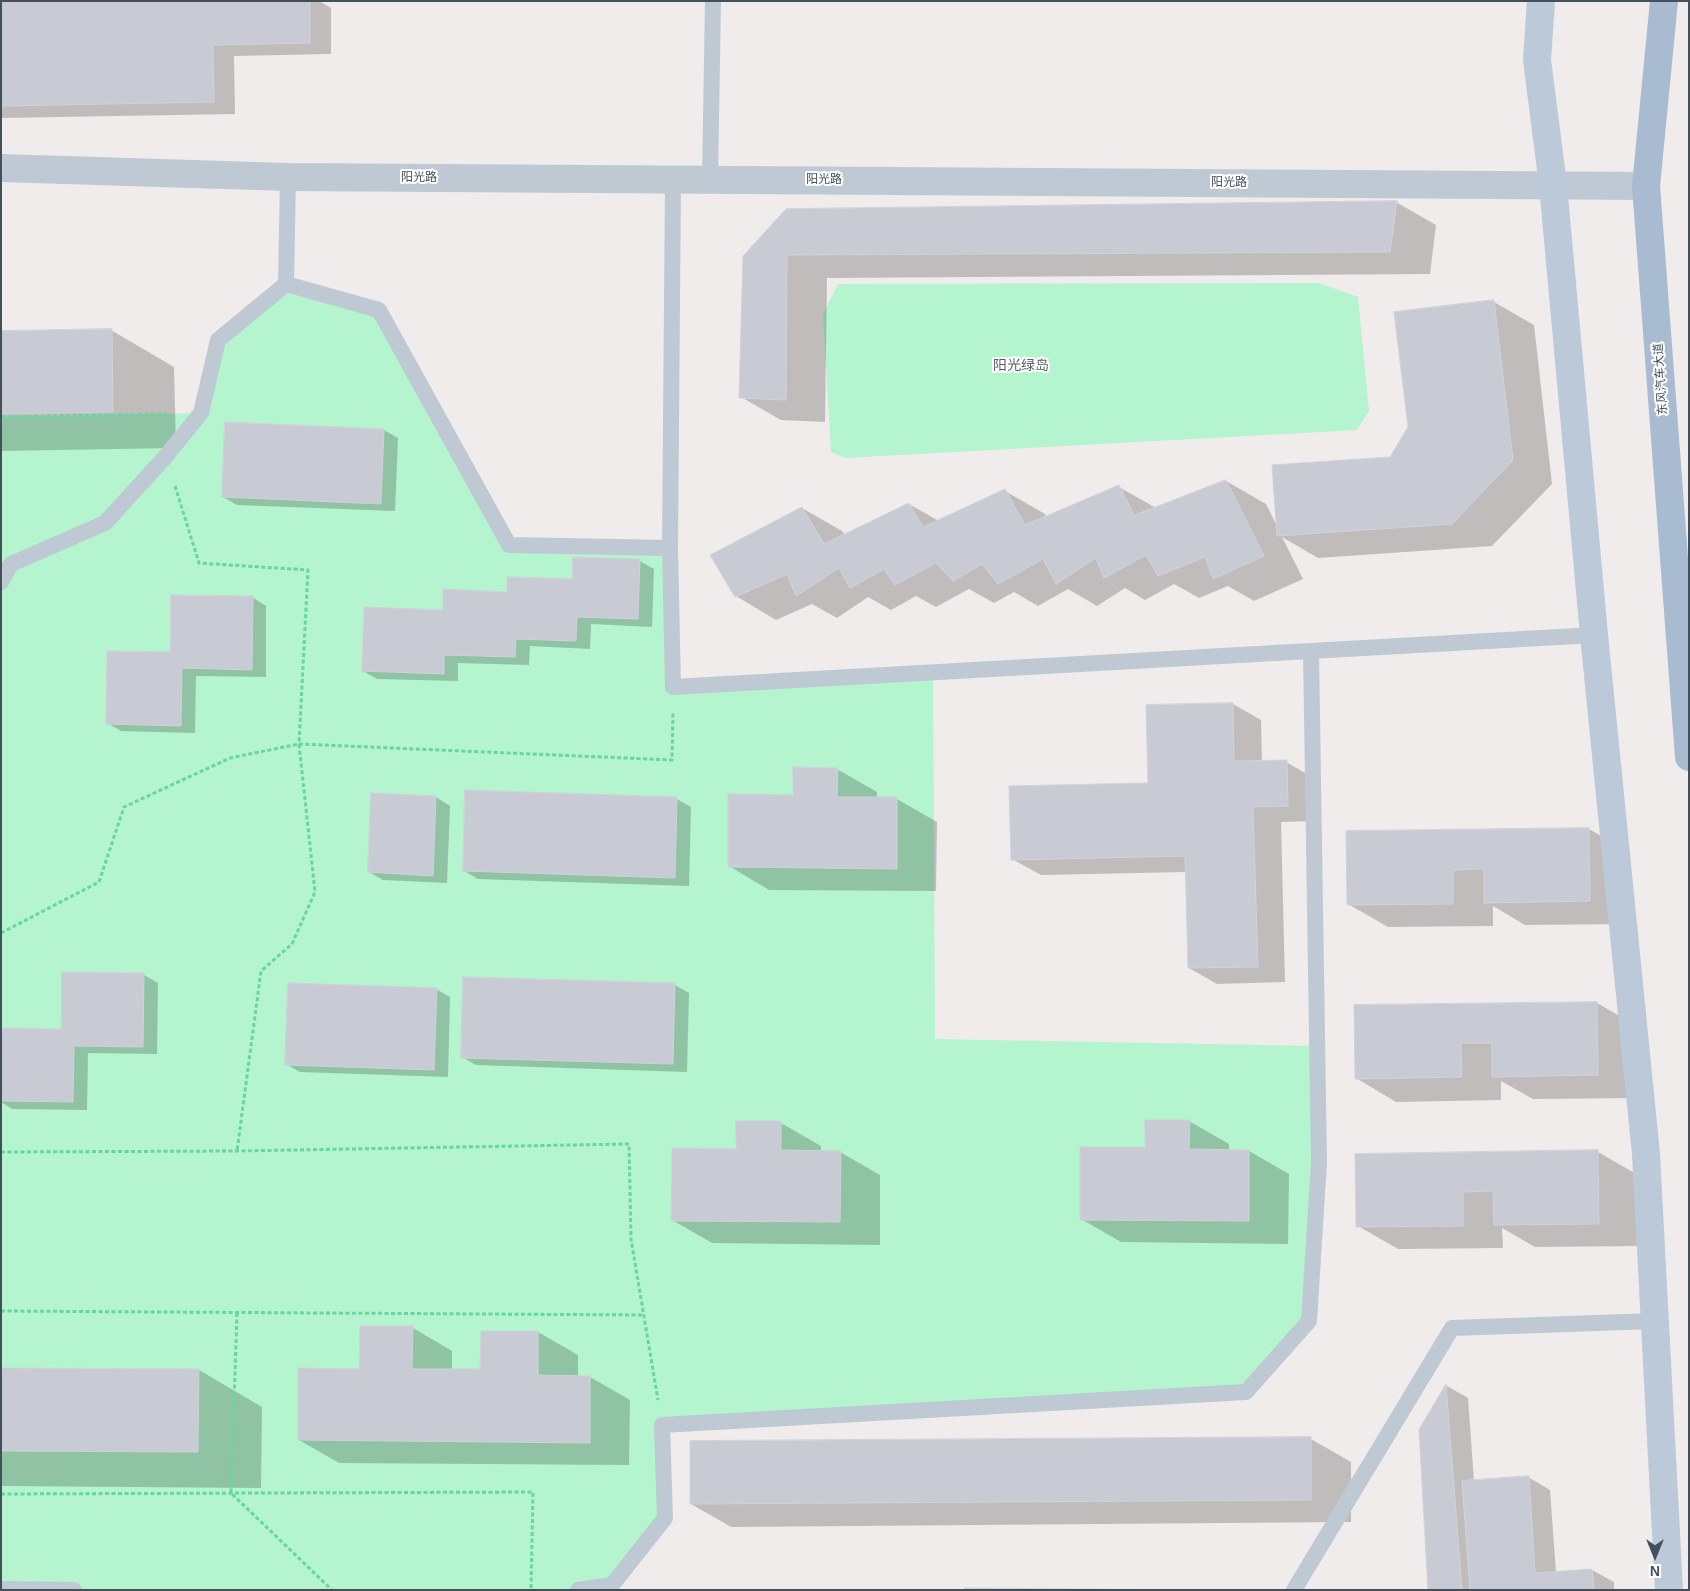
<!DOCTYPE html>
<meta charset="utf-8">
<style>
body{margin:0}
#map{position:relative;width:1690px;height:1591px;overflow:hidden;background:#f0ecec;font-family:Helvetica,sans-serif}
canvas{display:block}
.frame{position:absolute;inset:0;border:2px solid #43505c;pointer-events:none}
.north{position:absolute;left:1630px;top:1531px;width:50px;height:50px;-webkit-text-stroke:4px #fff;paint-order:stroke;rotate:180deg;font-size:14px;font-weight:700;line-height:20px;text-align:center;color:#43505c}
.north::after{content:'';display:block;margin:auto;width:18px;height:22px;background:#43505c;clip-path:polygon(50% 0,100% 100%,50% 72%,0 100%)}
</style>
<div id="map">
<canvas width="1690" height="1591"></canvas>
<div class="frame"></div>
<div class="north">N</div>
</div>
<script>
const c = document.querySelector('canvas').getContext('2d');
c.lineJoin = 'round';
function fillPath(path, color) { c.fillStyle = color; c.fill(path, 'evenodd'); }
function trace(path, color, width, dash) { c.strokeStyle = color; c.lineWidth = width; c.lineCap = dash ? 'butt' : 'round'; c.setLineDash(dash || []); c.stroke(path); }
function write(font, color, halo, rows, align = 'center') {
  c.font = font + ' Helvetica,"Noto Sans SC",sans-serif'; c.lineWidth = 4; c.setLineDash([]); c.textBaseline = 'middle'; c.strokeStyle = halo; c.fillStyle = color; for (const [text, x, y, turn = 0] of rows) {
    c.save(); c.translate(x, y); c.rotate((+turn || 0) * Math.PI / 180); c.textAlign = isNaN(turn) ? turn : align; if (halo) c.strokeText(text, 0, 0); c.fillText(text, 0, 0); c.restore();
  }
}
fillPath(new Path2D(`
 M1319,283L1358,297L1369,411L1357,430L845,458L831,452L823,314L838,284Z
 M286,284L379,310L509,545L670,548L673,687L933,673L935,1039L1317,1046L1309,1321L1246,1392L662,1425L665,1518L612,1585L578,1590H113L1,1588V417L200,413L218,340Z`), '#b4f4ce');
fillPath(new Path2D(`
 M1,1H319L331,8V54L234,56L235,114L1,118Z
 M1396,202L1436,225L1430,274L827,278L825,422L781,420L741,397L787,210Z
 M1494,302L1534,325L1552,484L1492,546L1318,558L1282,537L1303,579L1254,601L1228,586L1199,598L1174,584L1145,600L1125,588L1097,606L1068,589L1038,606L1014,592L994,603L969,589L936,607L916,596L891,610L868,597L837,618L812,604L776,620L736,596L712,555L802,508L842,531L845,535L909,504L939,521L1005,491L1045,514L1046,517L1119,487L1156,508L1226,481L1266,504L1278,528L1391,458Z
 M111,330L174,367L176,448L1,451V332Z
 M226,424L384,430L398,438L395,511L237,505L223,497Z
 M640,561L654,569L652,627L591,624L590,649L530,646L529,665L458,663V681L377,679L363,671L444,611L508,593L573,581Z
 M252,597L266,606V677L196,676L195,733L121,731L107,723L171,653Z
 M1233,704L1261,720L1262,762H1286L1314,778L1315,821L1281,822L1285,982L1217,984L1189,968L1186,872L1041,875L1012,859L1150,784Z
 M837,769L877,792V798L897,799L937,822L936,891L769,890L729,866Z
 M466,792L677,799L691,807L689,886L478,879L464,871Z
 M436,797L450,806L447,883L383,880L369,872Z
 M1589,829L1629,852L1630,924L1525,925L1493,906V926L1388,927L1348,904L1347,833Z
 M144,975L158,983L157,1054L88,1053L87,1110L12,1109L1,1102V1029L63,1030Z
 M464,978L675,985L689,993L687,1072L476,1065L462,1057Z
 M436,989L450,997L448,1077L300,1072L286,1064Z
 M1597,1003L1637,1026L1638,1098L1533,1099L1501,1081V1100L1396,1102L1356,1078L1355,1006Z
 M1189,1121L1229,1144V1151H1249L1289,1174L1288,1244L1121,1242L1081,1219L1146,1149Z
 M781,1123L821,1146V1152H840L880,1175V1245L712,1243L672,1220L737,1150Z
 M1598,1152L1638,1175L1639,1246L1535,1247L1502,1228L1503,1248L1398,1249L1358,1226L1357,1155Z
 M413,1328L452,1351V1370H482L538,1332L578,1355V1377H590L630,1400L629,1465L339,1463L299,1440L361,1370Z
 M1,1369L199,1370L262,1407L261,1488L1,1486Z
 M1447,1386L1468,1398L1474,1481L1528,1477L1550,1490L1556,1572L1592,1570L1614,1582V1590H1429L1421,1430Z
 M1311,1439L1351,1462V1522L731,1527L691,1504Z`), '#0003');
const building = new Path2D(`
 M1,1H310V43L213,45L214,102L1,106Z
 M1397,201L1390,252L787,255L786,400L739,398L743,256L786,209Z
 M1494,300L1513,460L1452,524L1277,536L1272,465L1390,457L1408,427L1394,312Z
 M112,329L113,412L1,414V331Z
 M225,422L384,429L381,504L222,497Z
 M1226,480L1264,556L1213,579L1205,557L1158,576L1146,555L1104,578L1096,558L1056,584L1043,559L998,584L982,564L953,581L936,563L895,585L884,569L850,588L839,568L796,596L787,574L735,597L710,555L802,507L824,544L909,503L923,527L1005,489L1025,525L1119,485L1134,515Z
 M573,557L640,559L638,619L577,617L576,641L516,639L515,657L444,655V674L362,671L364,607L443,610V589L507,592V577L572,579Z
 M171,595L253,596L252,670L182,668L181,726L106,724L107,651L170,652Z
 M1233,703L1234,761L1287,760L1288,806L1253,807L1258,967L1188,968L1185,856L1011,860L1009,786L1148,783L1146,705Z
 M793,767L838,768L837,797H897V869L728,867V794L793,795Z
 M465,790L677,797L675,878L463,871Z
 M371,793L436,796L433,876L368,872Z
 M1589,828L1590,901L1484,903V869L1453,870V904L1347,905L1346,831Z
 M62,972L144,973L143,1047L74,1046L73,1102L1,1101V1028L61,1029Z
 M463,977L675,983L673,1064L461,1058Z
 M288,983L437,988L434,1070L285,1065Z
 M1597,1002L1598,1075L1492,1077V1043H1461L1462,1077L1355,1079L1354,1005Z
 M1145,1120H1190L1189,1149L1249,1150V1221L1080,1220V1147H1145Z
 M736,1121H781V1150L841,1151L840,1222L671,1221L672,1148L736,1149Z
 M1598,1150L1599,1224L1494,1225L1493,1191L1463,1192V1226L1356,1227L1355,1154Z
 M360,1326H413L412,1369H480L481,1331H538V1375L590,1376V1443L298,1440V1368L359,1369Z
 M1,1368L199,1369L198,1452L1,1451Z
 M1446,1384L1462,1590H1428L1419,1430Z
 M1311,1437V1500L690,1504V1441Z
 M1529,1476L1535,1573L1592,1569L1594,1590H1470L1462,1481Z
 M965,1588L1191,1590H965Z`);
fillPath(building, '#c8cbd3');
trace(building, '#d0d2d9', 1);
trace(new Path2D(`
 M1,417L166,414
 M175,486L199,563L308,570L299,744L672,760L673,713
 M1,933L99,882L124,807L230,758L299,744L315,892L292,944L261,971L237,1151
 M1,1152L237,1151L629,1144L631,1239L658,1400
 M1,1311L644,1315
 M237,1313L231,1493L332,1590
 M1,1494L533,1492L531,1590`), '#68d6a2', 3, [4, 2.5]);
trace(new Path2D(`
 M710,179L713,1
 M286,284L379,310L509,545L670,548L673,687L1594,635
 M670,548L673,179
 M1,582L11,564L105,523L166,456L201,413L218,340L286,284L288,177
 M1,1589L74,1590
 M578,1590L612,1585L665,1518L662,1425L1246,1392L1309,1321L1319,1162L1311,651
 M1294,1590L1452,1328L1655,1321`), '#bec9d4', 16);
trace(new Path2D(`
 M1,168L288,177L1646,186`), '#bec9d4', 28);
trace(new Path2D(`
 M1541,1L1537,60L1553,185L1594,635L1646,1154L1669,1590`), '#bcc9d9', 28);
trace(new Path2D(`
 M1664,1L1646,186L1689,757`), '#a8bbd0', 28);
write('12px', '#43505c', '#fff', [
 ["阳光路",419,178],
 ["阳光路",824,180],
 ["阳光路",1229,183],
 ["东风汽车大道",1661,379,-94]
]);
write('14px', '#585d62', '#fff', [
 ["阳光绿岛",1021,366]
]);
</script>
